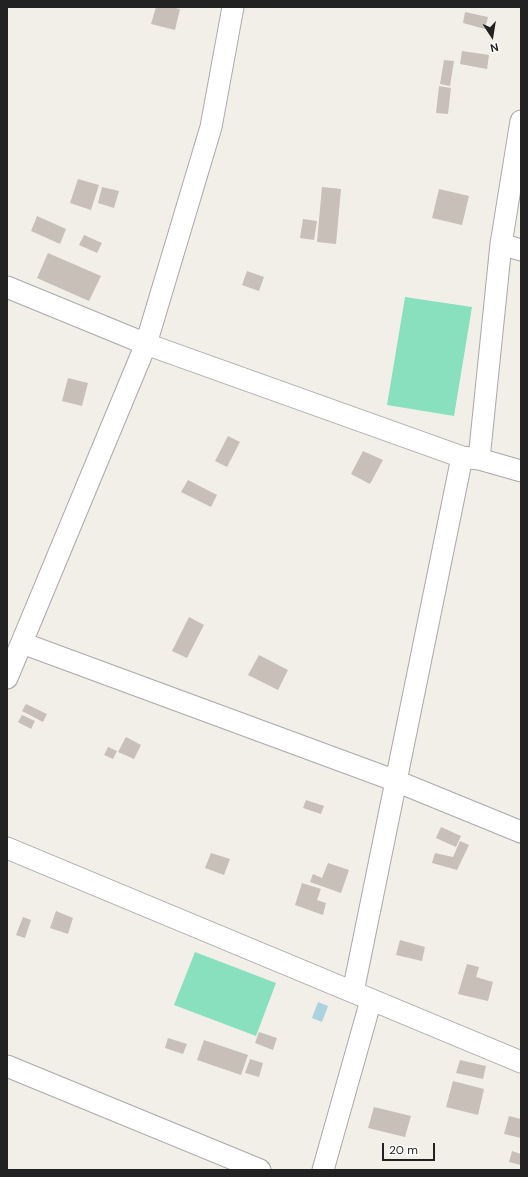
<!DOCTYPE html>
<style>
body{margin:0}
#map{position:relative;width:528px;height:1177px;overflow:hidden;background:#f2efe9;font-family:"DM Sans",sans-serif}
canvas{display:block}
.frame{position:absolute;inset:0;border:8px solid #222;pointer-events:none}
.north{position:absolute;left:472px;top:16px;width:40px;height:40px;-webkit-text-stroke:3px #fff;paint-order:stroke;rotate:168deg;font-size:11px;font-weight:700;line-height:16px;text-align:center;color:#222}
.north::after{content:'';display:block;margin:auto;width:14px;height:18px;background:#222;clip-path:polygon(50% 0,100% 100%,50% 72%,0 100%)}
.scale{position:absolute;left:382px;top:1143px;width:53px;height:18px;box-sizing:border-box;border:2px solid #222;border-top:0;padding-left:5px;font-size:12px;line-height:14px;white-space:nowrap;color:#222;-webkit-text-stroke:3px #fff;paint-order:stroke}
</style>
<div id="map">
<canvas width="528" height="1177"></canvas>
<div class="frame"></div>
<div class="north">N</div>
<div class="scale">20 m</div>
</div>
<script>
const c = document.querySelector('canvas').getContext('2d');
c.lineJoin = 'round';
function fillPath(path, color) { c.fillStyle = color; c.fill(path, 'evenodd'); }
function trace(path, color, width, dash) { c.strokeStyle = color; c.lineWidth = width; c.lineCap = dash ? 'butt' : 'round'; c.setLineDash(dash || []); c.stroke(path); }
fillPath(new Path2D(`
 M405,297L472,307L454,416L387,405Z
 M195,952L276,983L256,1036L174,1005Z`), '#88e0be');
fillPath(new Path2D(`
 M318,1002L328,1006L322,1022L312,1018Z`), '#aad3df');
fillPath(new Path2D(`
 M156,7H171L180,9L175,30L151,24Z
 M465,12L488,17L485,29L463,23Z
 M462,51L489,55L487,69L460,64Z
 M444,60L454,61L450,86L440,84Z
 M439,86L451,88L448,114L436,113Z
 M78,179L99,185L91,210L70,203Z
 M102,187L119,191L114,208L98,203Z
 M322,187L341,189L336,244L317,242Z
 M439,189L469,196L462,225L432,218Z
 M37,216L66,229L60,244L31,231Z
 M303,219L317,221L314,240L300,238Z
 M84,235L102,243L97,253L79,245Z
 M48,253L101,276L89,301L37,278Z
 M247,271L264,277L259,291L242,285Z
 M68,378L88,383L82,406L62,401Z
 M228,436L240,442L227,467L215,461Z
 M363,451L383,460L370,484L351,474Z
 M188,480L217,495L211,507L181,492Z
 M189,617L204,625L187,658L172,651Z
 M259,655L288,670L278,690L248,675Z
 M26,704L47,714L43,722L22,711Z
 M22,715L35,721L31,729L18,722Z
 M126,737L141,745L134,759L118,752Z
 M108,747L117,751L113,759L104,755Z
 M306,800L324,806L321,814L303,808Z
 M441,827L461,836L456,847L436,838Z
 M460,841L469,845L457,870L432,863L435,853L453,857Z
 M211,853L230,859L224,875L205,868Z
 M328,863L349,870L341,893L310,882L313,874L322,878Z
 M302,883L321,889L317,900L326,903L323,915L295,905Z
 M56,911L73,918L68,934L50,928Z
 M23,917L31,920L25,938L16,935Z
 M400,940L425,947L422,961L396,955Z
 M467,964L479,967L476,977L493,982L488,1001L458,994Z
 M259,1032L277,1038L273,1050L255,1043Z
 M168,1038L187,1044L183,1054L165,1048Z
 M204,1040L248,1055L241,1075L197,1060Z
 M250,1059L263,1063L259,1077L245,1073Z
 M460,1060L486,1066L483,1079L456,1073Z
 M453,1081L484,1089L478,1115L446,1107Z
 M374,1107L411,1116L405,1137L368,1128Z
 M509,1116L521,1119V1138L504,1134Z
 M512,1151L521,1154V1165L509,1162Z`), '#c7bfb8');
const minor = new Path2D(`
 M501,244L521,250
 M7,287L146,344L462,457L479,459L521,471
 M479,459L501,244L521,121
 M22,643L396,781L521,832
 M7,678L146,344L211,127L233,7
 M7,848L521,1062
 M353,992L462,457
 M7,1066L260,1170
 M323,1170L371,1000`);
trace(minor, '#a9a9a9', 23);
trace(minor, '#fff', 21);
</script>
